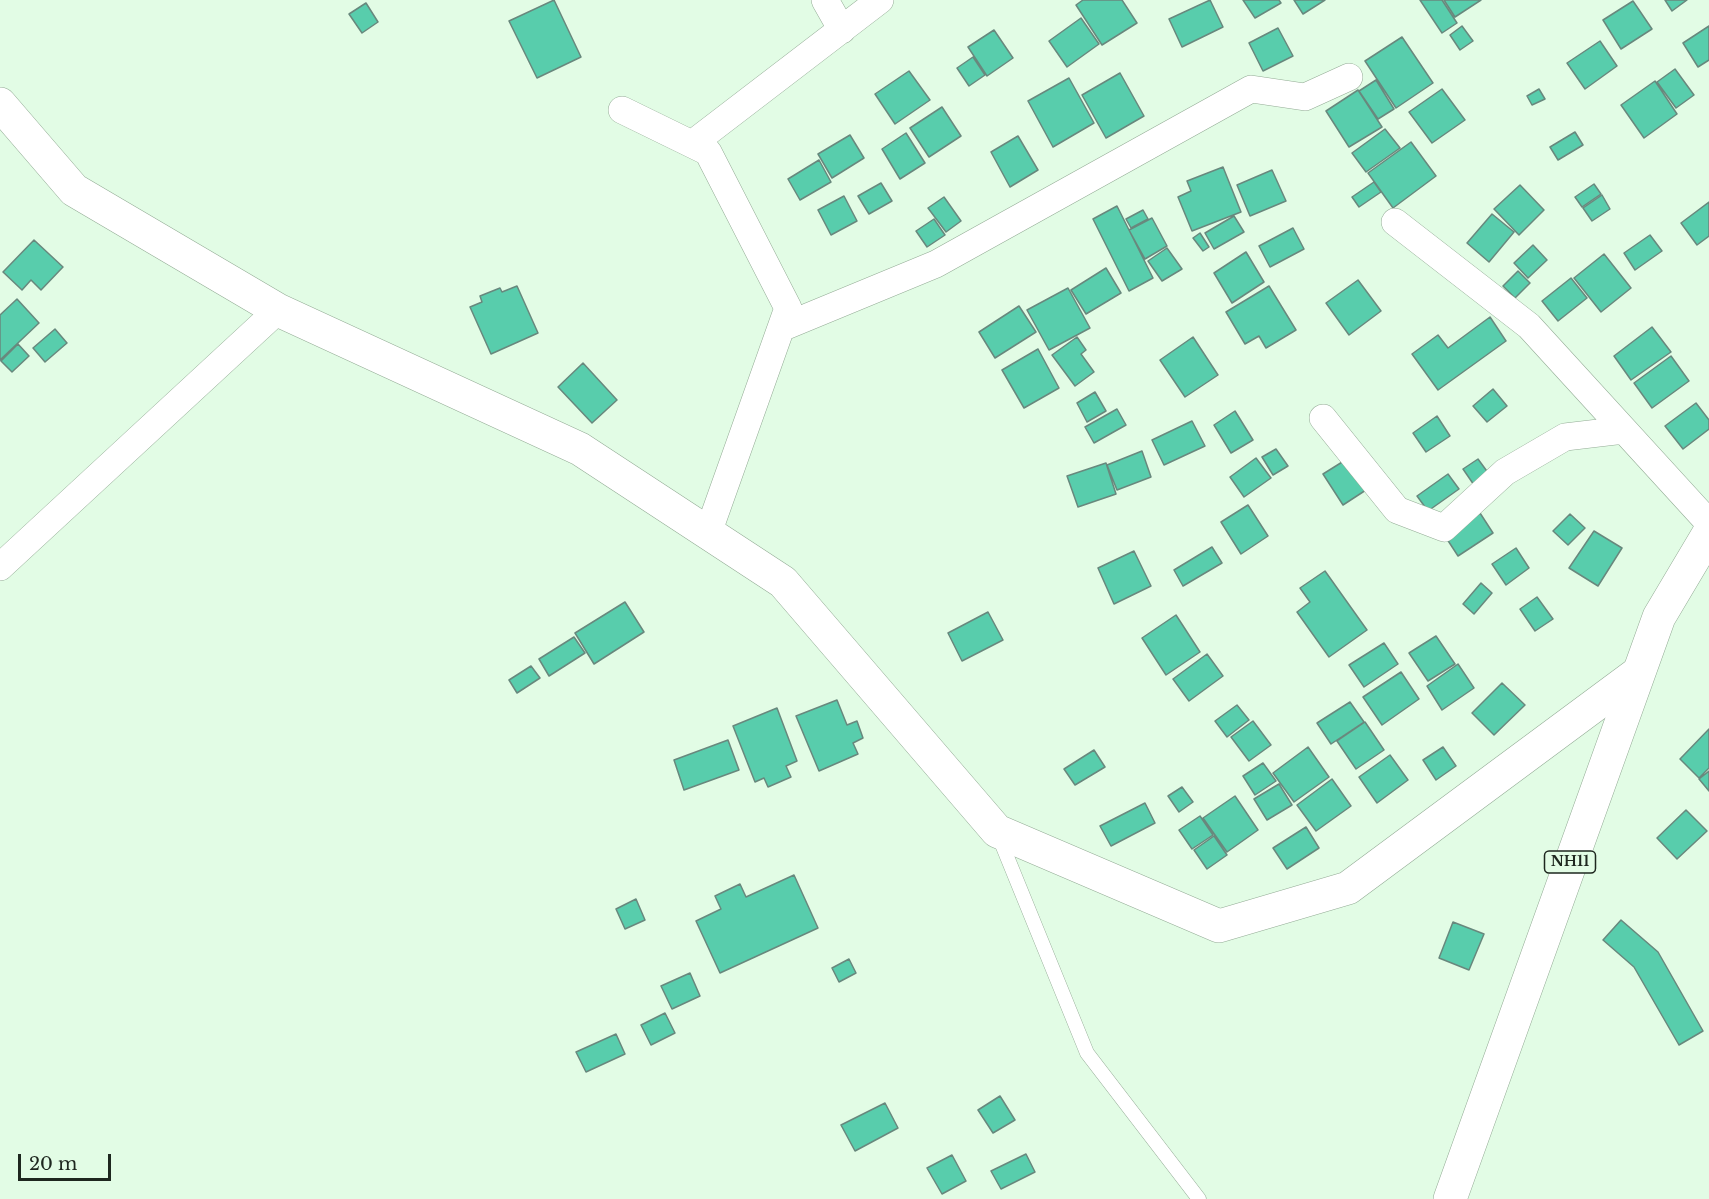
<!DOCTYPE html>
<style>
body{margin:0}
#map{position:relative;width:1709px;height:1199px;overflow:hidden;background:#e2fce5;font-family:"Libre Baskerville",serif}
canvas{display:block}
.scale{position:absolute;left:18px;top:1154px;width:93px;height:27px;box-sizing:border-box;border:3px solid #1e271f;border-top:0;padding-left:8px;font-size:18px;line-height:21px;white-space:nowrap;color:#1e271f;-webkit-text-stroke:4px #e2fce5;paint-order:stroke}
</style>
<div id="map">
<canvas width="1709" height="1199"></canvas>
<div class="scale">20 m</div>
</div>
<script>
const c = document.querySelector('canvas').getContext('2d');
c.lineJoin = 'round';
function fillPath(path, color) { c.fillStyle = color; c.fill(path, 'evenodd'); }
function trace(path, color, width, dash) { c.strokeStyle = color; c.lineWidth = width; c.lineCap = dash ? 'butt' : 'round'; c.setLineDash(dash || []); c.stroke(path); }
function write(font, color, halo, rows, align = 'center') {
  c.font = font + ' "Libre Baskerville",serif'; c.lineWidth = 4.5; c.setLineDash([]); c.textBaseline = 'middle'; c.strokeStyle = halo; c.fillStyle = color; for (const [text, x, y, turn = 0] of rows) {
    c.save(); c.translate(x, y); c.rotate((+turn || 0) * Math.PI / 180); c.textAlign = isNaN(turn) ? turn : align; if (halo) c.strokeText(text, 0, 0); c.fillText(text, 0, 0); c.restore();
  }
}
const building = new Path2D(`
 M554,0L581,57L537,78L509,21Z
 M1083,0H1122L1137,23L1102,45L1076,5Z
 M1210,0L1223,27L1182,47L1169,19Z
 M1243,0H1279L1281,3L1255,18Z
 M1294,0H1325L1303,14Z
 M1420,0H1442L1457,23L1442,33Z
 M1444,0H1481L1455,17Z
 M1665,0H1687L1672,11Z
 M1633,1L1652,29L1621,49L1603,20Z
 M366,3L378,22L362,33L349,14Z
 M1081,18L1099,44L1067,67L1049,41Z
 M1462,26L1473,41L1460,50L1450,35Z
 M1709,26V60L1698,67L1683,43Z
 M1278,28L1293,56L1263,71L1249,43Z
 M994,30L1013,58L987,76L968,47Z
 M1402,37L1433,83L1396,108L1365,61Z
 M1600,41L1617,66L1585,89L1567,63Z
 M973,57L985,75L969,86L957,68Z
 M1675,69L1694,95L1676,108L1657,82Z
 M909,71L930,100L895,124L875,94Z
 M1120,73L1144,116L1106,138L1082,95Z
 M1069,78L1094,123L1053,147L1028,101Z
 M1376,80L1394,109L1378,119L1359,91Z
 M1655,81L1677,114L1644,138L1621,105Z
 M1442,89L1465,120L1432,143L1409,112Z
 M1539,89L1545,99L1532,105L1527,96Z
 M1358,90L1382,127L1349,147L1326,111Z
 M942,107L961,136L929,157L910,128Z
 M1385,129L1400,148L1366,172L1352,153Z
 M1575,132L1583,145L1558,160L1550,147Z
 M906,133L925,163L900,179L882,149Z
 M850,135L864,158L832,178L818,154Z
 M1018,136L1038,170L1010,187L991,152Z
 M1411,142L1436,176L1393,208L1368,173Z
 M819,160L831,182L800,200L788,179Z
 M1223,167L1241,212L1192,231L1178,197L1191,191L1187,181Z
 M1272,170L1286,201L1250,216L1237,185Z
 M1374,182L1381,192L1359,207L1352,197Z
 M881,183L892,201L869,214L858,196Z
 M1594,184L1601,194L1582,207L1575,197Z
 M1520,185L1544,210L1519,235L1494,209Z
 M1602,195L1610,209L1592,221L1583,208Z
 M844,196L857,221L831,235L818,210Z
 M944,197L961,221L946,232L928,208Z
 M1709,202V236L1697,245L1681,223Z
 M1117,206L1153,278L1129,291L1093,219Z
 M1143,210L1148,219L1131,228L1126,219Z
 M1492,214L1514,232L1489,262L1467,243Z
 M1234,216L1244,232L1214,249L1205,233Z
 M1152,218L1167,246L1145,259L1129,230Z
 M934,219L945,235L927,247L916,231Z
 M1293,228L1304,249L1270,267L1259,246Z
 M1200,233L1209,247L1203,251L1193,238Z
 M1650,235L1662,251L1635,270L1624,253Z
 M34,240L63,267L41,290L31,280L22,290L3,272Z
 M1533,245L1547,260L1528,278L1514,263Z
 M1167,248L1182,269L1162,281L1148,261Z
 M1246,252L1264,282L1232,303L1214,273Z
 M1604,254L1631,288L1601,312L1574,278Z
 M1106,268L1121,293L1086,314L1071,290Z
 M1518,271L1530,283L1515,298L1503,286Z
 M1571,278L1587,298L1558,321L1542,301Z
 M1358,280L1381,311L1349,335L1326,303Z
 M517,286L538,333L491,354L470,307L482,302L480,296L500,288L502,292Z
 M1269,286L1296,330L1266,348L1259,336L1245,344L1226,312Z
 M1068,288L1090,328L1049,350L1027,310Z
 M17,299L39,323L0,360V315Z
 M1019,306L1036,332L995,358L979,332Z
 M1490,317L1506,341L1438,390L1412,354L1438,335L1448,348Z
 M1652,327L1671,352L1631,380L1614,356Z
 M55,329L67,343L45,362L33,348Z
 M1077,337L1086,350L1081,354L1094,372L1075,386L1052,355Z
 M1193,337L1218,375L1185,397L1160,360Z
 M18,344L29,356L12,372L1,361Z
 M1038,349L1059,388L1024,408L1002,370Z
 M1671,356L1689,381L1652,408L1634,383Z
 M583,363L617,400L592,423L558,387Z
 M1493,389L1507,406L1487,422L1473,406Z
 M1095,392L1106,411L1087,422L1077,403Z
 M1696,403L1709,420V429L1683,449L1665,426Z
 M1117,409L1126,425L1094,443L1085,427Z
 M1235,411L1253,440L1231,453L1214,425Z
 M1437,416L1450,436L1426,452L1413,433Z
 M1192,421L1205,446L1164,465L1152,440Z
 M1276,449L1288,466L1273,475L1262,457Z
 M1142,451L1151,477L1117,490L1107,465Z
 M1256,458L1271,478L1244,497L1230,477Z
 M1347,459L1366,490L1343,505L1323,474Z
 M1478,459L1489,474L1474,485L1463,469Z
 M1106,463L1116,494L1078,507L1067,476Z
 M1448,474L1459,489L1428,511L1417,496Z
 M1248,505L1268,536L1241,554L1221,522Z
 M1480,513L1493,533L1458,556L1445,536Z
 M1570,514L1585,528L1568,545L1553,531Z
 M1594,531L1622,548L1598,586L1569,568Z
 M1212,547L1222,563L1183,586L1174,570Z
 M1516,548L1529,568L1506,585L1492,564Z
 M1134,551L1151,586L1114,604L1098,568Z
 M1325,571L1367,630L1329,657L1297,612L1310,602L1300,588Z
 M1481,583L1492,593L1474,614L1463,604Z
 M1537,597L1553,619L1535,631L1520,609Z
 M625,602L644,632L594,664L575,633Z
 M988,612L1003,640L962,661L948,633Z
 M1176,615L1200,652L1166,675L1142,638Z
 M1436,636L1455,664L1428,681L1409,653Z
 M574,637L585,653L549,676L539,659Z
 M1384,643L1398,664L1364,687L1349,665Z
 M1207,654L1223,676L1189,701L1173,679Z
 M1458,664L1474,688L1442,710L1427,686Z
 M531,666L540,678L517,693L509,680Z
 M1401,672L1419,699L1382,725L1363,697Z
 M1502,683L1525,705L1494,735L1472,713Z
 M837,700L847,725L857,721L863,738L853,743L858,754L819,771L796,716Z
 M1350,702L1364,722L1331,744L1317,723Z
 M1237,705L1249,720L1227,737L1215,721Z
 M777,708L797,761L786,766L791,777L768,787L764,778L755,782L733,726Z
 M1253,721L1271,745L1249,761L1231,737Z
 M1365,722L1384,750L1356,769L1337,741Z
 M1709,729V768L1699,778L1680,759Z
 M728,740L739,770L684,790L674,760Z
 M1308,747L1329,777L1294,802L1273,773Z
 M1443,747L1456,766L1436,780L1423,760Z
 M1094,750L1105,767L1075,785L1064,769Z
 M1390,755L1408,780L1377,803L1359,777Z
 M1263,763L1276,781L1255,795L1243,776Z
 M1709,771V791L1699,779Z
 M1332,779L1351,806L1316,831L1297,805Z
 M1279,784L1292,805L1267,820L1254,799Z
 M1182,787L1193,802L1179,812L1168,796Z
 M1235,796L1258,830L1227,852L1203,818Z
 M1145,803L1155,823L1111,846L1100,826Z
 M1686,810L1707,831L1677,859L1657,838Z
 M1200,816L1213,835L1192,849L1179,830Z
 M1306,827L1319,848L1287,869L1273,848Z
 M1214,836L1227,855L1207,869L1194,850Z
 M794,875L818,928L720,973L696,921L721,909L715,896L740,884L746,897Z
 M636,899L645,920L625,929L616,909Z
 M1621,920L1658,952L1703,1031L1679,1045L1634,967L1603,940Z
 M1453,922L1484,934L1469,970L1439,958Z
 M849,959L856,973L839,982L832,968Z
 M690,973L700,996L672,1009L661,986Z
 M665,1013L675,1033L651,1045L641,1025Z
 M616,1034L625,1054L586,1072L576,1052Z
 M1000,1096L1015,1120L993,1133L978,1110Z
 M885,1103L898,1128L855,1151L841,1125Z
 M1026,1154L1035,1172L1001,1189L991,1171Z
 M952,1155L966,1181L942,1194L927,1168Z`);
fillPath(building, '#58cdac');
trace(building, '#68887d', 1.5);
const lane = new Path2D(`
 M999,837L1087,1053L1199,1199`);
const street = new Path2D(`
 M825,0L842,30
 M622,110L708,152L788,308L708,533
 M692,144L880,0
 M1395,222L1529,326L1709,523
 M781,328L936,264L1251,89L1305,97L1349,77
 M1323,418L1397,510L1444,528L1505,472L1565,437L1624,430
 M0,567L278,310`);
const secondary = new Path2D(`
 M0,104L74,190L278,310L580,449L783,582L997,831L1219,926L1348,888L1638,673`);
const highway = new Path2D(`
 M1450,1199L1659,617L1709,533`);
trace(lane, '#93ab95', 15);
trace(street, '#93ab95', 28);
trace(secondary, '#93ab95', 34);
trace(highway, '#93ab95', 34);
trace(lane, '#fff', 14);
trace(street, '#fff', 27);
trace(secondary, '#fff', 33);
trace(highway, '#fff', 33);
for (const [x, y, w] of [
 [1570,862,51]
]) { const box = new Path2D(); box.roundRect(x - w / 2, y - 11, w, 22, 4.5); c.fillStyle = '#e2fce5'; c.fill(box); trace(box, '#1e271f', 1.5); }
write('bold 14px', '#1e271f', null, [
 ["NH11",1570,862]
]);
</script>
